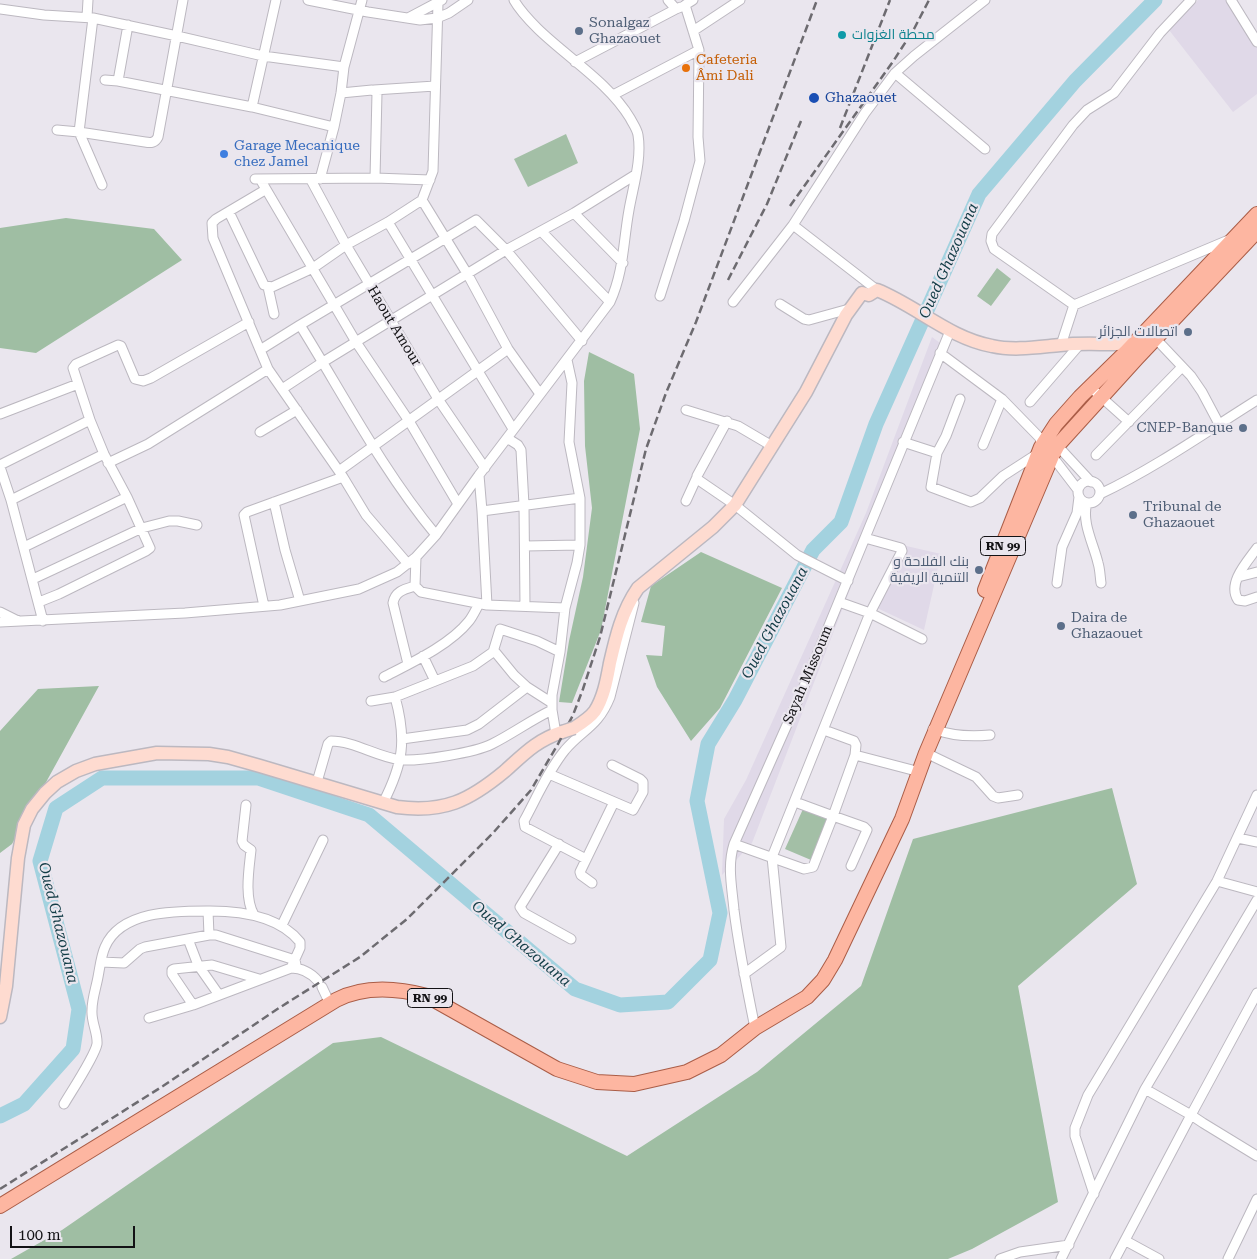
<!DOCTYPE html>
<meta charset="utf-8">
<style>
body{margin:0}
#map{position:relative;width:1257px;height:1259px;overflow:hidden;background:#eae6ee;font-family:"Roboto Serif",serif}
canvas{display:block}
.scale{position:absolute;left:10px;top:1226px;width:125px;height:22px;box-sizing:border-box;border:2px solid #131215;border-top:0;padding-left:6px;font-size:15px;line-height:18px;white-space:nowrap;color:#131215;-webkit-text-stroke:4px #eae6ee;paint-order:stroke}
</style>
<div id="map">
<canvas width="1257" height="1259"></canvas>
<div class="scale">100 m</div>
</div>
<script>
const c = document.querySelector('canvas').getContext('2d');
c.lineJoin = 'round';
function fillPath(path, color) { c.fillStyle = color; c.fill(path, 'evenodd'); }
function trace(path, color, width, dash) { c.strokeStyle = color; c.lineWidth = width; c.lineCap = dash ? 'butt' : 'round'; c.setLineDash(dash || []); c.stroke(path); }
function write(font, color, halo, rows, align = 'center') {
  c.font = font + ' "Roboto Serif",Cairo,serif'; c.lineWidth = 4.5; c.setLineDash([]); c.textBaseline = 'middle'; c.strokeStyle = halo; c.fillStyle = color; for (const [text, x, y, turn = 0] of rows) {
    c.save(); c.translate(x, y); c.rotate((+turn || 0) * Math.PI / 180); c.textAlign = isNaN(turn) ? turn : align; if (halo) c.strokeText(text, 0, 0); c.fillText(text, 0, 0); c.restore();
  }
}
fillPath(new Path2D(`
 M1198,0H1226L1257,48V94L1233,112L1169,30Z
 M932,337L944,346L752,843L722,875L724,819L746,780L866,513Z
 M902,545L941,554L924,630L877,608Z`), '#e0d9e8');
fillPath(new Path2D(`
 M566,134L578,163L528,187L514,159Z
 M997,268L1011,279L991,306L977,296Z
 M803,809L829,820L811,860L785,849Z`), '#a3bfa6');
fillPath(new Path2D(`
 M66,218L154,229L182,260L36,353L0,348V228Z
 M589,352L634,374L640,429L601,630L572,703L559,702L569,641L583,577L592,508L585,446L584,381Z
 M701,552L782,588L720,708L691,741L657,687L646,655L662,656L665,626L641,622L651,586Z
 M99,686L12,844L0,853V731L38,689Z
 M1112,788L1137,884L1018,986L1058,1202L972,1249L948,1259H11L62,1230L333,1043L381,1037L627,1156L757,1072L861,986L913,839Z`), '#9fbea3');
trace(new Path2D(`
 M0,1116L24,1104L73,1049L79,1009L40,861L56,808L102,778H258L369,815L575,989L620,1005L668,1002L710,960L720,913L697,801L708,744L735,700L813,550L841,522L876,424L979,194L1075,81L1155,0`), '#a3d2df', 15);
const street = new Path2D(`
 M183,0L158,137C155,143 151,143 145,142L79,132L93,18L177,36L263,56L344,67
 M308,0L368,12L420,20L437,18L449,13L468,0
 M668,0L676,9L681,7
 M1231,0L1257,42
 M438,3L433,171L422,200L468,275L508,349L540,394
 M0,9L44,15L93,18
 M87,17L88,0
 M408,18L442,0
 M693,31L740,0
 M575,62L676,9
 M895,73L985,149
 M105,80L118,81L252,107L276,0
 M118,81L128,25
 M374,90L435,86
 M341,93L372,90L377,93L375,178L430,180
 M613,95L699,50
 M252,107L334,127
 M57,130L79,132L102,185
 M255,179L375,178
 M260,179L356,342L409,421L458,504
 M320,179L334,127L341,93L344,67L362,0
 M311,180L346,245L438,399L485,468
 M265,190L216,219L212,223L213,238L268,369L343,477L366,515L408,564
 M229,212L264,285L272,287L313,268L346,245L388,222L422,200
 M574,213L623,263
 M388,222L513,429
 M541,231L610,302
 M268,287L274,314
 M877,290L793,225L865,113L895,73L914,56L985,0
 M660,296L684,221L700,161L698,137L699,50L685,5L693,0
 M733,302L793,225
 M780,304L804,319L809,320L849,309L851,307
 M1074,305L994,249L991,241L992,234L1073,125L1087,110L1114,93L1160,33L1191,0
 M1155,338L1191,376L1202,392L1219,424
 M1061,345L1074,305L1231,239
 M260,350L300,325
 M940,353L1002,399L1040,438L1041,447L1052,456L1078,490
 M1090,387L1129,422
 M282,389L323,362L506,250L574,213L635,175
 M1030,402L1081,343
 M686,410L738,426L772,446
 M0,414L78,384
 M727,421L697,476V479L735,505L797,555L848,581
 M260,432L297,410
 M507,438L518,445L521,450L524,505L525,606
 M903,442L937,453L946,436L960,399
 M1055,443L1091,482
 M983,445L1002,399
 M937,453L931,487L971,502L980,498L1003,476L1037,454
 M1096,455L1182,367
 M108,463L148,444L268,369
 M0,465L90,420L73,368L76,364L118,345L121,346L135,379L143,381L151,378L249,322
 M0,467L11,500L43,621
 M339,471L508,349
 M479,475L482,511L487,605
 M1078 492a11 11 0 1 1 22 0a11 11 0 1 1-22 0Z
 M1100,494C1155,468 1206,432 1257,400
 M11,500L104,454
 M686,501L697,477
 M274,502L285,550L300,601
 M1087,503C1081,522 1094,545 1098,563C1100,569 1100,576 1101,583
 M482,511L580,498
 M436,535C383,471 344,396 300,325L476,220L506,250L582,341
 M525,546L580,545
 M24,547L127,497
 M1257,548C1247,562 1227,583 1238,600L1245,601L1257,597
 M416,557L415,586L421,592L487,605L565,608
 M1238,577L1257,572
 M33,579L142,528L169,521H178L197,525
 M1057,583L1062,547L1077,513L1079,497
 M39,602L59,594L146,551L150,548L127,497L104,454L90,420
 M839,602L870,613L922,639
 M264,606L244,515L247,512L343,477
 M0,612L18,621
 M0,622L185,613L280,605L359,589L397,572L416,557L436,535L479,475L610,302C624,271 623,243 629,210C633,187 642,159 638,135C637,129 633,124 630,118C609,83 568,58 538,29C529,20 520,11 514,0
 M493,652L500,629L537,641L560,652
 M423,656L435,681
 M408,664L393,603C395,591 405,589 415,586
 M384,677C411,663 450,645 469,621C473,616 476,609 479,604
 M371,701L395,697L473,666L493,652L496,653L514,675L527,687L552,703
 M933,729C952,736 970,737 990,735
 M824,730L854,741L856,745L855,755L833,816L864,827L867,830L851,866
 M556,734L552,710V695L560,652L565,608L577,563L580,545V498L569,442L572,383L567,360
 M402,739L467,730L479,724L527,687
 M926,753L976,777L993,796L998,798L1018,795
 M855,755L920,772
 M549,774L633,810L643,792V782L640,779L612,765
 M317,782L328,744L331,741C354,741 377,757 401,760C421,761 474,753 492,744C512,734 531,720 552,710
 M383,803C403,764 407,740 395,697
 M246,805L242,841L244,845L251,850C249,869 244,898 254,915
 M1238,838L1257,842
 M559,844L520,907L524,913L571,939
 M734,844L804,869L813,867L833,816L795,802
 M586,859L525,827L524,821C537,797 548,771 565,750C583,729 598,727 610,697L634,603
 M1217,881L1257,892
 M592,883L581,875L580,872L614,802
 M208,911L209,935
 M282,925L323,840
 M188,939L198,965L219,995
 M101,962L124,963L140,949L145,947L209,935H216L295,960L296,965
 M744,974L781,947L772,857L870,613L902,551L901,548L865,538
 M322,987L330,1004
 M1257,993L1191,1115L1203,1123L1257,1156
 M193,1005L172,974V970L174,969L212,965L259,979
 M149,1018L193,1005L291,968C302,968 311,973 318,981
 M755,1028C747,989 739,950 734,910C732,887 727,866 734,844L802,691L950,331
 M64,1104C71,1092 95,1056 97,1044C98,1033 91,1022 92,1010C92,999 96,988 98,977C100,967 101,956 105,947C121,910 176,911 210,911C242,911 279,916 300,942V948L291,968
 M1094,1194L1075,1136V1128L1088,1095L1217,881L1257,795
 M1126,1241L1159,1259
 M1000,1259L1020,1252L1069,1245
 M1061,1259L1145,1089L1257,900
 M1115,1259L1191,1115L1145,1089
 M1228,1259L1257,1199`);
const secondary = new Path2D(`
 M574,728C582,723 590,718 595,711C604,697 607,679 610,663C616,637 622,611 638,588L713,527L735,505L806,392L846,315L862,293L869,295L877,290C917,306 949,338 992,346C1014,351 1038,347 1060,345C1078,343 1096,344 1113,344C1123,344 1131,342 1139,346
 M0,1017L6,986L18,858L24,825L32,809L45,793L57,782L76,771L95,764L157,753L209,754L228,757L260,766L397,807C444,813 469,801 505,771C524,754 537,740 562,732`);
const primary = new Path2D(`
 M985,590L1041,447L1056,424L1080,397L1126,352L1257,214
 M0,1206L336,1000C365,985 397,988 427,996L557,1069L597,1082L634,1084L687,1072L721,1055L755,1028L807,997L823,980L835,960L902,819L926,753L1052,456L1058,445L1137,358L1257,231`);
trace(street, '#bcb8c0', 11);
trace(secondary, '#bcb8c0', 15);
trace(primary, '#aa5d47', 16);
trace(street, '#fff', 9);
trace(secondary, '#fedbd0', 12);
trace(primary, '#fdb6a1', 14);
trace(new Path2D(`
 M840,128L890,0
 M790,206L894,60L914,29L929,0
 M728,280L767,204L801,121
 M0,1189L163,1086L279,1008L360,957L407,919L493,833L531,790L558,744L573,715L583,689L600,637L646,449L666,393L696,322L817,0`), '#6d6b70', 2.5, [8, 4]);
const secondaryBridge = new Path2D(`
 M562,732L574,728`);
trace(secondaryBridge, '#bcb8c0', 15, []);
trace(secondaryBridge, '#fedbd0', 12);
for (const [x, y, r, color] of [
 [579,31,5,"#5c6f8a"],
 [842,35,5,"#0f9aa8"],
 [686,68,5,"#e8710a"],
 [814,98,6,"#1a4fb4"],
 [224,154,5,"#3f7fe0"],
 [1188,332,5,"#5c6f8a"],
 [1243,428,5,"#5c6f8a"],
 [1133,515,5,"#5c6f8a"],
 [979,570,5,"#5c6f8a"],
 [1061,626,5,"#5c6f8a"]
]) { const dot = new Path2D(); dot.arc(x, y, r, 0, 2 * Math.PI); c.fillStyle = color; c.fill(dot); trace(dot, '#eae6ee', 2); }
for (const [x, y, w] of [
 [1003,546,45],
 [430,998,45]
]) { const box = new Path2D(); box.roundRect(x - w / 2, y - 9.5, w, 19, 4); c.fillStyle = '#eae6ee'; c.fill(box); trace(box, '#131215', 1); }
write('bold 12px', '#131215', null, [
 ["RN 99",1003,546],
 ["RN 99",430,998]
]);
write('14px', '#4e5e75', '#eae6ee', [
 ["Sonalgaz",589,23],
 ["Ghazaouet",589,39],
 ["اتصالات الجزائر",1178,332,"right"],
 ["CNEP-Banque",1233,428,"right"],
 ["Tribunal de",1143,507],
 ["Ghazaouet",1143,523],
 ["بنك الفلاحة و",969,562,"right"],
 ["التنمية الريفية",969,578,"right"],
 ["Daira de",1071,618],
 ["Ghazaouet",1071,634]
], 'left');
write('14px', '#0d838f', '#eae6ee', [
 ["محطة الغزوات",852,35]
], 'left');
write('14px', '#c56008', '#eae6ee', [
 ["Cafeteria",696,60],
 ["Âmi Dali",696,76]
], 'left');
write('14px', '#164399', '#eae6ee', [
 ["Ghazaouet",825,98]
], 'left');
write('14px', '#366cbe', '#eae6ee', [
 ["Garage Mecanique",234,146],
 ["chez Jamel",234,162]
], 'left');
write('14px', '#131215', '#eae6ee', [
 ["Haout Amour",394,326,59],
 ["Sayah Missoum",808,675,-67]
]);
write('italic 15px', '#123c46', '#eae6ee', [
 ["Oued Ghazouana",949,261,-66],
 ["Oued Ghazouana",775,623,-62],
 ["Oued Ghazouana",58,923,76],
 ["Oued Ghazouana",521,944,40]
]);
</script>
